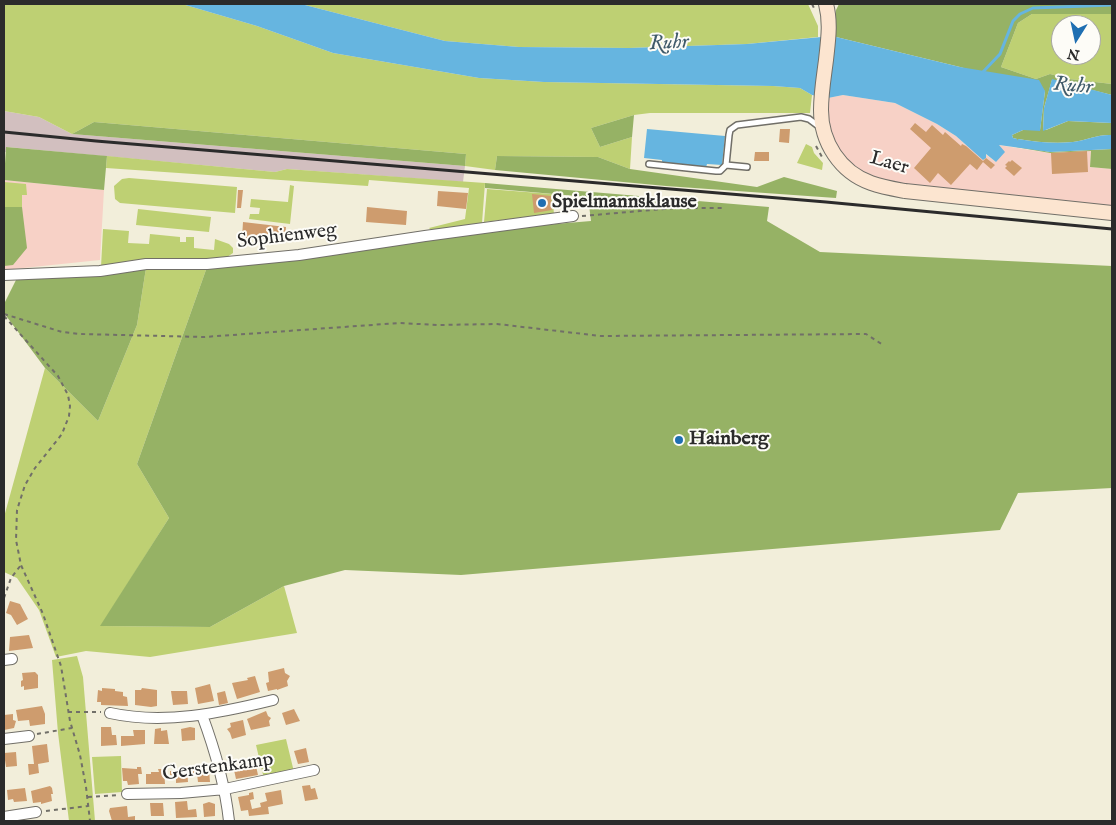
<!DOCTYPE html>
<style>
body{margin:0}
#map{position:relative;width:1116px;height:825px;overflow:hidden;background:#f2eeda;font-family:"IM FELL English",serif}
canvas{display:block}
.frame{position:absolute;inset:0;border:5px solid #2b2b2b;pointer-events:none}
.north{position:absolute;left:1051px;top:15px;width:50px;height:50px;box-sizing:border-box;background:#fdfcf7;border:1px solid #a9a8a5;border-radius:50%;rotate:190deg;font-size:14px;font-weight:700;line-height:20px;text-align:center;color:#2b2b2b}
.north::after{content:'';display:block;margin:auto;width:18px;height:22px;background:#1f6fb2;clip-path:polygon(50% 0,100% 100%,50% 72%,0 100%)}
</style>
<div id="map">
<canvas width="1116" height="825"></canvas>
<div class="frame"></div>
<div class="north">N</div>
</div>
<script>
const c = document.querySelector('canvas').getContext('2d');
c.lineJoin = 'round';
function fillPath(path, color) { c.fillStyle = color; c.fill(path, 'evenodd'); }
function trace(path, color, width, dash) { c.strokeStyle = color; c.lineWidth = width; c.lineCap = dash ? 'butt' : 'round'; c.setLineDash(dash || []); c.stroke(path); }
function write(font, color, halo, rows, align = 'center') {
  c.font = font + ' "IM FELL English",serif'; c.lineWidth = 4; c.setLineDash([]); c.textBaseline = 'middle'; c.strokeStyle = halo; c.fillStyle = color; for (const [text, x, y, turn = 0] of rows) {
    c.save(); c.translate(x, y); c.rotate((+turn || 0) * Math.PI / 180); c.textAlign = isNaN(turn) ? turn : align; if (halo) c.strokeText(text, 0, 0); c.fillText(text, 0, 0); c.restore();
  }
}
fillPath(new Path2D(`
 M843,95L895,103L937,124L956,136L966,145L985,154L996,162L998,145L1050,153L1091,151L1090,167L1112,169V209L891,184L862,173L846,161L835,144L827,123L828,98Z
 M4,180L104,190L100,260L4,270Z`), '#f7d1c6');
fillPath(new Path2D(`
 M4,111L39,117L72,134L465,166L463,182L287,169L275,172L7,147L6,152H4Z`), '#d2bfbf');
fillPath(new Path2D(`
 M4,4H182L257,26L333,53L479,78L544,82L773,86L800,88L812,95L810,113H650L634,115L591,128L600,147L632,137L630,169L598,157L497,156L495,170L465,166L466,154L94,122L72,134L39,117L4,111Z
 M301,4H808L818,26V37L747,44L629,48L519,47L445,41Z
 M1032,14H1112V84L1069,79L1050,74L1036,79L1001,67L1018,23ZM1061,25H1091V55H1061Z
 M806,144L812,147L814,153L823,163L822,170L797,163Z
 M107,156L275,172L287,169L485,183L482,223L434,231L431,230L429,228L465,219L469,188L369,180L368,186L106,168Z
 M129,178L237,187L235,213L120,203L115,199L114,186L122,179Z
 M4,182L26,184L27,195H22V207H4Z
 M290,185L294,186L290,224L249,219L250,214H259L260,208L250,207L251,199L288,202Z
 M487,189L552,194L554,214L484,222Z
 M138,209L211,217L209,232L136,225Z
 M103,229L129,231L128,243L149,244L150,234L180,237V242H186V237H194V248L214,250L215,239L229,244L233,248V253L224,259L131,261L101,267Z
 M207,267L137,464L169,518L101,626L210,627L284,586L297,633L150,657L86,651L56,657L39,610L17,578L4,572V517L45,368L98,421L137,325L146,268Z
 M77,656L83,677L95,821H69L58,733L52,660Z
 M286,739L294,772L264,779L256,745Z
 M121,756L122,792L95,794L92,757Z`), '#bed073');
fillPath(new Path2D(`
 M839,4H1112V14H1032L1018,23L1001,67L1036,79L1050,74L1069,79L1112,84V95L1052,80L1044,108L1043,130H1046L1068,121L1112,123V135C1099,134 1087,140 1073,142C1055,144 1036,142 1018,139L1017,146L1050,152L1112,149V169L1090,167L1091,151L1050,153L1016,147L1017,139L1013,138L1012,135L1023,130H1040L1045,91L960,67L832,36L836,10Z
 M634,115L632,137L600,147L591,128Z
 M94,122L466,154L465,166L72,134Z
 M6,147L107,156L104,190L4,180Z
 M497,156L598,157L630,169L757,187L784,177L837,191L836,198L666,186L495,170Z
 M485,183L769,207L767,221L820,252L1112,266V488L1018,493L1000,530L461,575L345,570L284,586L210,627L100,626L169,518L137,464L207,267L346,253L508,228L591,221L588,197L485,188Z
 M4,207H22L27,248L13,265L4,266Z
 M146,268L137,325L98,421L45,368L4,313V304L17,278Z`), '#96b265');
fillPath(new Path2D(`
 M182,4H301L445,41L519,47L629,48L747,44L832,36L960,67L1039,80L1045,91L1040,131L1023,130L1012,135L1013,138L1017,139V141L1018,139C1036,142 1055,144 1073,142C1087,140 1099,134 1112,135V149L1050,152L999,145L1005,152L996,162L986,154V158L983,160L956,136L937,124L895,103L843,95L828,98L812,95L800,88L773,86L544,82L479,78L333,53L257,26Z
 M1052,79L1112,95V123L1068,121L1043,131L1044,108Z
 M647,129L725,136L722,165L707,164L706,168L662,163V160L644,158Z`), '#66b5e0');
trace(new Path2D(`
 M982,73L1000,54L1013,21L1020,14L1033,8L1112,5`), '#66b5e0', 3);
fillPath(new Path2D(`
 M915,123L926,132L932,125L943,135L945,132L961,146L962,144L966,146L983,161L986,158L995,165L991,169L983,162L977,170L970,164L951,185L938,173L930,183L914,168L931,148L910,129Z
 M780,129H790L789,143L779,142Z
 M1087,151L1088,172L1052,174L1051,153Z
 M755,152H769V161H754Z
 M1012,160L1022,168L1014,176L1005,168L1007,166L1005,165L1009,161L1010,162Z
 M238,190H243L241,208H237Z
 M438,191L468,193L466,209L437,206Z
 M532,194L551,196L552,210L534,213Z
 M367,207L407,211L406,225L366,222Z
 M243,222L286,227L285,240L242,238Z
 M10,601L20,604L28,619L17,625L11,615L6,613Z
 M29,635L33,648L9,651L10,637Z
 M284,668L285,673L290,676L287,681L288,686L277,690V689L268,691L266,683L269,682L268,672Z
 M35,672L38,675V688L24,690V686L21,687V681L23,680L22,673Z
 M255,676L260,692L237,699L232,683L248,680L247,678Z
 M210,684L214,701L198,704L195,688Z
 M102,688L115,689V691L123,692V696L127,697L128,706L101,705V702H97L98,690L102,691Z
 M142,688L157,690V706L151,707L135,705V690H141Z
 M171,691H187L188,704L173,705Z
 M225,691L228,703L219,705L217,693Z
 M42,706L45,714V724L30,726L29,720L18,721L16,710Z
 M294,709L300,721L286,725L282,713Z
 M266,711L268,716L271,718L269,721L270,726L251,730L247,719Z
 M13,714V720L16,721L14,728L4,730V715Z
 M243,720L246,735L232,739L230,733L227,729L231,727L230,723Z
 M101,727H111L112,735H116L117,745L101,746Z
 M190,727L195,728V740L182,741L181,729Z
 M161,728V731L167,730L169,744H154L155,729Z
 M133,730H145V744L121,746V736H134Z
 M47,744L49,762L38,764L39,773L29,775L28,764H34L32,746Z
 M306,748L309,762L298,764L294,751Z
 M16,752L17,766L6,767L4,753Z
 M237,764V766L246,765V768L256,766L258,775L236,779L234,770L232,771L231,765Z
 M137,767H141L142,774H138L139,784L128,785L127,781H123L122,768L137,769Z
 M179,768L187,770L188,782L176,783V776L170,775V771H179Z
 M158,769H164L165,784H146V774H151V772H159Z
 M209,769L210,782H198L197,774H193V770Z
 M310,785L311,789L315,788L318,799L305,801L302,786Z
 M50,786L52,788L53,794H51L52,801L41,804V802L33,803L31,791Z
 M25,788L27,801L14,802L13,799L8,800L7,790Z
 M281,790L283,804L268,807L269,814L249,816L248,810L241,811L238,797L249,795V793L253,792L254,799L250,800L252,809L261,807L260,803L267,801L265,793Z
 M187,801L188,810L196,809L197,817L176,818L175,802Z
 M209,802L215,804V816L204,817L203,804Z
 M150,803H163L164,816H151Z
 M127,806L128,817L135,816V821H112L109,811L110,808Z`), '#ce9c6e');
const lane = new Path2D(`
 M649,164L716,171H720L726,165
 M747,167L726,165L729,135L730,130L737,125L801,117L809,119L821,128`);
const street = new Path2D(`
 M4,275L100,271L146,264H207L299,255L425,236L573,216
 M4,660L12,659
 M110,713C164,725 220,713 273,700
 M202,715C215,750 225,784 229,821
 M4,739L29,736
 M127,794L181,793L225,789L314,770
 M4,817L36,812`);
const secondary = new Path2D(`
 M826,4C831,23 828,41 826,60C824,76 821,93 821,110C821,142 840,172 871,183C882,187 894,189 905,191L1112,213`);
trace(lane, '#716f68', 8);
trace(street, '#716f68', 12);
trace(secondary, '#716f68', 16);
trace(new Path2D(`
 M812,4L815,10
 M816,146L822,157
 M582,216L675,208H722
 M4,314L62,332L80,334L204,337L399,323L438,325L497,324L601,336L866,334L883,345
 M4,316L58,376L68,395L70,406L69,416L62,434L35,468L25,485L17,510L16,540L21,565L43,614L61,666L70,721L80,755L86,787L90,821
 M4,598L11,578L21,565
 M68,712H101
 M37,734L72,728
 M88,797L118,795
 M46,811L88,806`), '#716f68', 2, [4, 4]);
trace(lane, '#fff', 5);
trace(street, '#fff', 10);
trace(secondary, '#fce5d0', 14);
trace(new Path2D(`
 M4,132L96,141L826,202L1112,229`), '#2b2b2b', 3);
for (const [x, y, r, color] of [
 [542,203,5,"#1f6fb2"],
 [679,440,5,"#1f6fb2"]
]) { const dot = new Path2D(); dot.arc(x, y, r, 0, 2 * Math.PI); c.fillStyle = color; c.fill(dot); trace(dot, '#fdfcf7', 2); }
write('20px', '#2b2b2b', '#fdfcf7', [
 ["Laer",889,164,16],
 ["Sophienweg",287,237,-7],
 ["Gerstenkamp",218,768,-8]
]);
write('bold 20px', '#2b2b2b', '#fdfcf7', [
 ["Spielmannsklause",552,203],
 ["Hainberg",689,440]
], 'left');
write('italic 21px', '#405b6a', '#fdfcf7', [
 ["Ruhr",669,44,-3],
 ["Ruhr",1073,87,5]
]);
</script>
